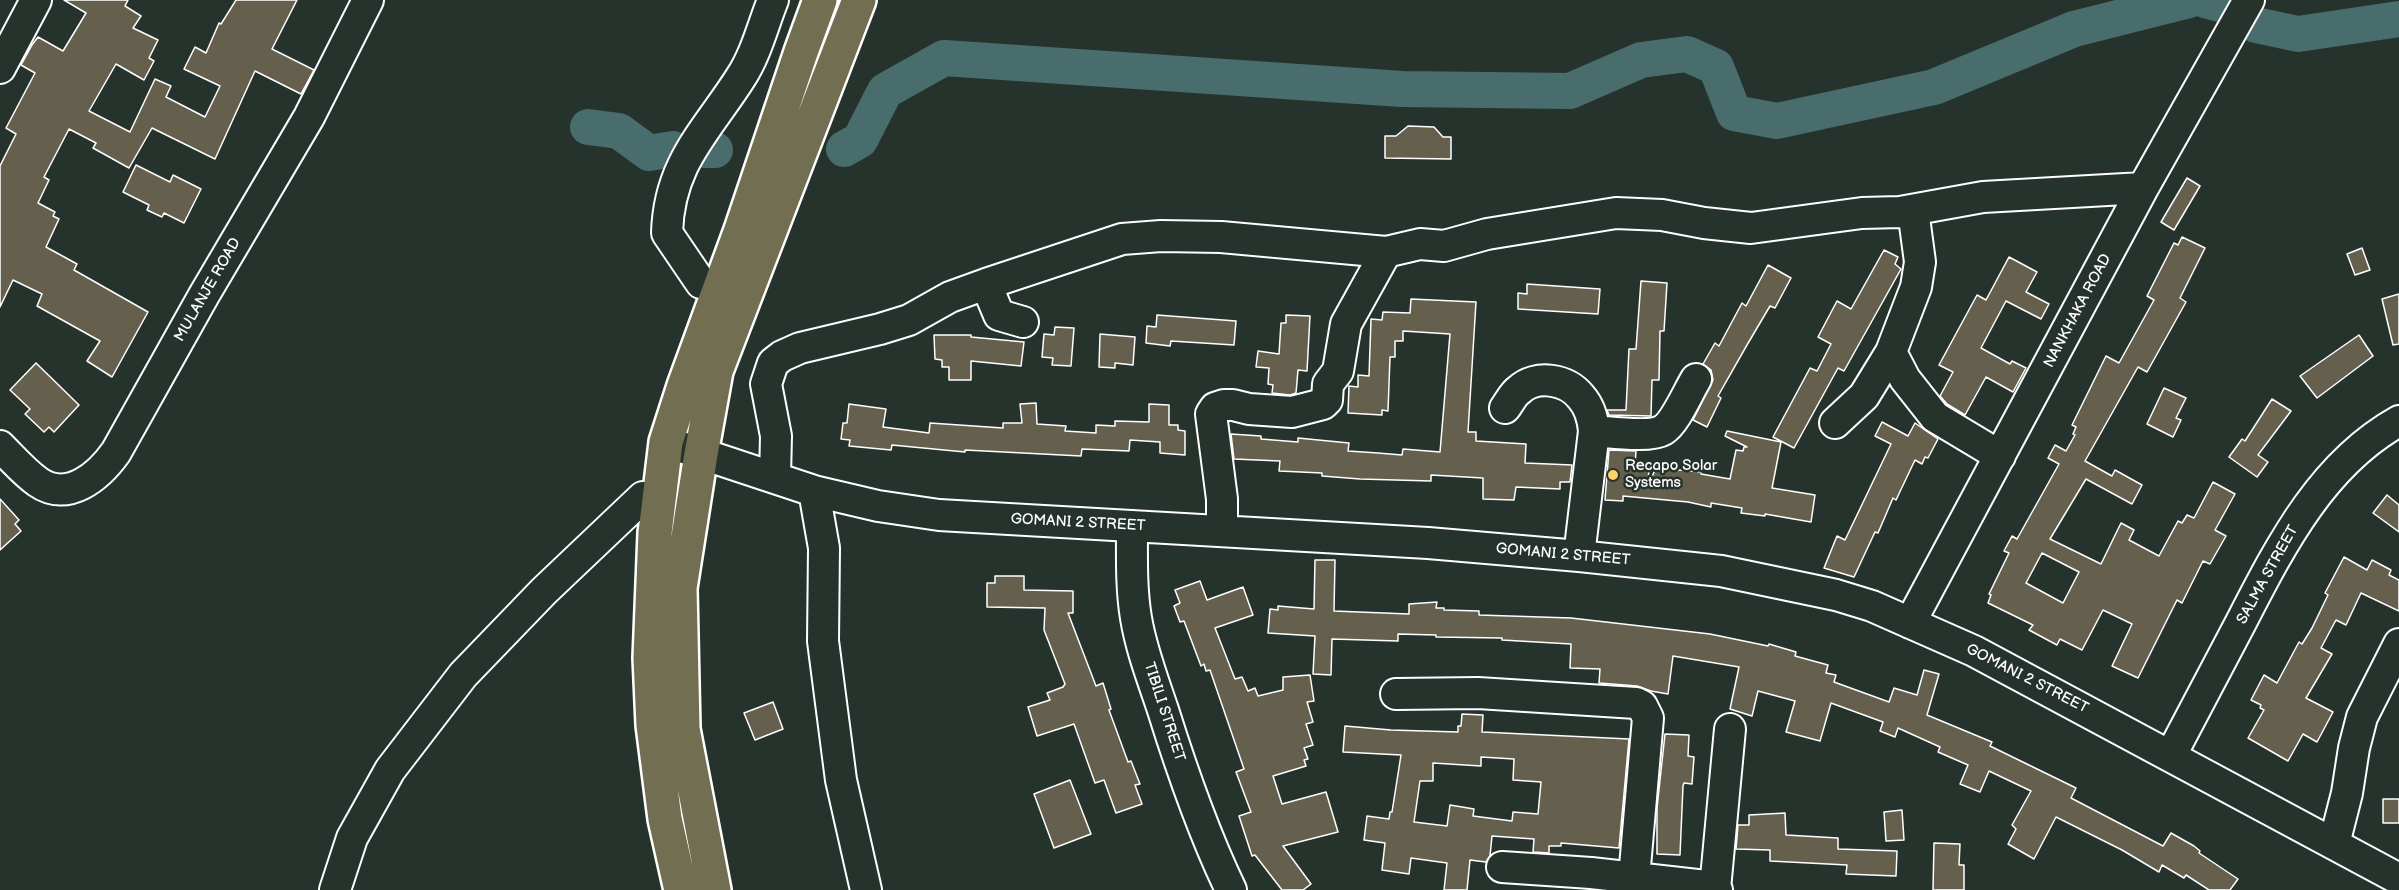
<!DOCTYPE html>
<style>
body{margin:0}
canvas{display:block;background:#26332d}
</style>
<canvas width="2399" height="890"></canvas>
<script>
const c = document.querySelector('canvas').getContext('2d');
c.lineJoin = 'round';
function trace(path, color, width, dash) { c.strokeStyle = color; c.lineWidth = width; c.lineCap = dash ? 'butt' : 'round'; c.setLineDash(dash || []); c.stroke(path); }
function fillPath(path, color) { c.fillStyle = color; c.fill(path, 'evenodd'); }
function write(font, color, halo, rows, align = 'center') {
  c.font = font + ' "Balsamiq Sans",sans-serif'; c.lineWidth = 5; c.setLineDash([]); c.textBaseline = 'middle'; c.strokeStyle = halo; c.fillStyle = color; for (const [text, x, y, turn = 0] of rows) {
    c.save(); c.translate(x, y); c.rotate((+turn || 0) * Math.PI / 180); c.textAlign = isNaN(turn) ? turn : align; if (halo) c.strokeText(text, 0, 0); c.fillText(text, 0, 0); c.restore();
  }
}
trace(new Path2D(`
 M2205,0L2228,6
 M2256,25L2298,34L2399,19
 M588,127L619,131L649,153L673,149
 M844,149L860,140L885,91L944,58L1402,89L1570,91L1641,60L1687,54L1716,67L1734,113L1777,121L1934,87L2074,29L2189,0
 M704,150H715`), '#496d6c', 36);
const building = new Path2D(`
 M64,0H128L125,6L141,16L133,28L158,40L149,58L154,61L144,80L116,64L89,111L130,132L155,79L171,86L166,97L205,117L220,86L184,69L195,47L206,53L219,23L221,24L236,0H297L272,49L314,70L301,94L255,71L215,159L152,128L129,168L93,148L96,143L69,129L44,177L49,180L38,203L55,212L53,216L59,219L46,247L77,264L74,270L148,312L112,377L87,361L100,341L37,306L42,294L13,280L0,307V166L16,134L6,128L35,73L21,65L32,45L38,37L63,51L86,13Z
 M1408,126L1434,127L1443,137H1451V159L1385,158V136H1396Z
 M136,165L170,182L173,175L201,189L184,223L164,213L162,217L147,210L149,205L123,192Z
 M2187,178L2200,186L2174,230L2161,222Z
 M2182,237L2205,248L2180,298L2186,302L2147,372L2138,367L2085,461L2112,476L2115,470L2142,485L2132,504L2086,479L2050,539L2101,564L2121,523L2134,530L2129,540L2159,556L2178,521L2182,523L2187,515L2194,518L2213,482L2235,494L2215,530L2226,536L2210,564L2203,561L2182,603L2177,600L2138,678L2112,666L2132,624L2103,610L2082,650L2060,639L2057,645L2029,630L2033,625L1988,603L1991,595L1989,594L2009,553L2004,551L2012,536L2017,539L2059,464L2048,458L2055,445L2066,451L2075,435L2073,434L2076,427L2072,425L2106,356L2119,363L2154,300L2147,296L2174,243L2178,245ZM2042,553L2079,572L2063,603L2026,583Z
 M2362,248L2370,270L2355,275L2347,254Z
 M1884,250L1898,257L1895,264L1901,269L1844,371L1838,368L1794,448L1773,437L1810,368L1817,371L1831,344L1818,337L1837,301L1851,309Z
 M2009,257L2037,272L2026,292L2049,304L2041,319L2006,301L1981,348L2010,364L2012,361L2026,368L2013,392L1986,377L1965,415L1947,404L1940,396L1953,372L1939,365L1977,295L1986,300Z
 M1768,265L1791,278L1775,308L1770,306L1747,345L1718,396L1721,398L1707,427L1693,420L1713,380L1711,370L1703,364L1715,343L1719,346L1742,303L1746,306Z
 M1641,281L1667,283L1664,331H1660L1659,380H1652L1651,416L1609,415L1607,410H1626L1629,349H1636Z
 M1527,284L1600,289L1598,314L1518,309V293L1527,294Z
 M2399,294V344L2393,345L2382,299Z
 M1411,299L1476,302L1468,432H1476V441L1526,444L1525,463L1572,465L1570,482H1560V489L1516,487L1514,500L1483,499V478L1431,475V481L1360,479L1322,476V473L1279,471L1280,461L1234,459L1231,434L1261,436V439L1298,442V438L1349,443L1348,451L1378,453L1402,455L1403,449L1440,452L1450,334L1403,331V341H1395V357H1390L1388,411L1382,410V415L1348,413L1349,386L1358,387V375L1369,376L1371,319L1382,320L1383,312L1410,313Z
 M1157,315L1236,321L1234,345L1171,341L1170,346L1146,343L1147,326L1156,327Z
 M1286,315L1310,316L1307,371L1298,370L1296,393L1290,395L1272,393L1273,385L1268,384L1269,368L1256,367L1258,351L1279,354L1281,323H1286Z
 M1055,327L1074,328L1071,366L1052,365L1053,358L1042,357L1044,334L1054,335Z
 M1100,334L1135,337L1133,365L1115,363V368L1099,367Z
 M934,335H971V337L1024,342L1021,366L971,361V380H949V367H942V360L935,359Z
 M2359,335L2373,356L2317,398L2300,376Z
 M36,363L79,405L54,432L49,427L44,432L25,414L30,409L10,390Z
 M2164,388L2186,398L2176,418L2181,420L2173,437L2147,424Z
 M2272,399L2291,411L2258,455L2268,462L2257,477L2229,457L2242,439L2245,441Z
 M1036,403L1037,424L1066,426L1065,431L1096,433V425L1115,426V421L1149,422V404L1169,405V425H1178V430L1185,431V455L1160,453V442L1130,440L1129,451L1082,449L1081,456L965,450V452L892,445L891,450L849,446L850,440L841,439L843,423H847L849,404L886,409L883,427L929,433L930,423L1003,428V423H1022L1020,404Z
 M1882,422L1908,436L1915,423L1938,439L1928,458L1925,457L1922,464L1915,460L1896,500L1893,498L1878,533L1875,532L1854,577L1824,568L1837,536L1845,540L1891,444L1875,436Z
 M1727,431L1781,442L1772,488L1815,495L1811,522L1765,514V516L1741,513L1742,508L1711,503V507L1688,502L1623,496V501L1605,500L1609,450L1636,451L1635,466L1649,467L1648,485L1656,468L1701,472V474L1730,479L1736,450L1743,451L1744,447H1747L1725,436Z
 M2387,495L2399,505V532L2373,513Z
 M0,499L19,520L15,524L21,531L0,550Z
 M2344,557L2367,570L2372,560L2391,570L2389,575L2399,580V611L2361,593L2346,625L2336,620L2321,648L2332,654L2306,698L2333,712L2317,742L2303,734L2288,761L2248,738L2264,710L2260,708L2261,705L2251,700L2264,675L2277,683L2299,642L2302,644L2312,628L2328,595L2325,593Z
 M1315,560H1335L1334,611L1409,614V604L1437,602L1436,608H1444V610L1479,611V615L1571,618L1710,634L1768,646L1769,644L1796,652L1795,656L1828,665L1826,673L1836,675L1834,682L1889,702L1894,688L1917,695L1924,670L1939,674L1927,715L1992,742L1990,746L2076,788L2071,798L2163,846L2171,833L2194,846L2200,851L2199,853L2238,879L2230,890H2209L2186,875L2184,878L2162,865L2159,872L2122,850L2056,817L2034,859L2008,844L2016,829L2012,825L2031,791L1989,771L1980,792L1960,784L1968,765L1938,752L1940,747L1898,728L1895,737L1880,731L1883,722L1831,703L1820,741L1786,732L1795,701L1758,691L1752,716L1730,709L1739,667L1673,656L1668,694L1651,691L1637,686L1599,683L1600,669L1570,668L1571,644L1502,640V638L1436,637V635L1398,634V641L1332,639L1331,675L1313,674L1315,636L1268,633L1270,609L1278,610V606L1314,609Z
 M995,576H1024V590L1073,591V613H1068L1096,686L1103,683L1111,709L1109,710L1128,762L1131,761L1140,784L1135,785L1142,804L1116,813L1104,780L1095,783L1074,724L1037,736L1028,707L1050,700L1047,693L1063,687L1065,684L1044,630L1045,608L987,607V583H995Z
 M1200,581L1207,600L1243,587L1253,615L1215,628L1235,679L1242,677L1248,691L1255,688L1258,696L1283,690V677L1310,675L1314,701L1307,702L1313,722L1306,724L1313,745L1304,748L1308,759L1304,760L1306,766L1273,776L1282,804L1326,792L1338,832L1283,846L1311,884L1303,890H1282L1255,855L1252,856L1239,816L1251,812L1236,772L1244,769L1210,670L1206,671L1204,664L1201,666L1184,621L1180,622L1174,606L1180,603L1175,590Z
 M773,702L783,729L755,740L744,713Z
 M1462,714L1483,715L1482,732L1629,739L1619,848L1561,843V846H1549V853L1533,852L1534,839L1492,836L1490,856L1486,862L1470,860L1467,890H1444L1447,863L1411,858L1409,874L1382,870L1385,843L1364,840L1367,816L1389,819L1390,812H1392L1401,755L1343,752L1345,726L1391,730L1458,732V726H1461ZM1481,757L1514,759L1513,780L1541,782L1538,814L1513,812L1512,821L1473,816L1474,809L1450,805L1447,826L1414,822L1420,781H1433V763L1481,766Z
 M1665,734L1689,735L1688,756L1694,757L1692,784L1684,783L1683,786L1680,855L1657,854V808Z
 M1070,780L1091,834L1054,848L1034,794Z
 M2383,799H2399V823H2383Z
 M1902,810L1904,840L1886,841L1884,812Z
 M1785,813L1786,835L1838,838V849L1897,851L1896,876L1846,874L1847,865L1770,861V850L1736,849L1738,825H1749V815Z
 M1934,843L1960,844L1959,865H1964V890H1933Z`);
fillPath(building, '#65604e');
trace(building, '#fff', 1.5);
const minor = new Path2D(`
 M0,68L36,0
 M1913,210L1920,262L1916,287L1891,352L1905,379L1935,417L2000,456
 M701,283L667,233C669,163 706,132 741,77C756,54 763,25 773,0
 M986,284L1122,239L1161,236L1221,237L1386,252
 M1505,408C1509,403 1513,394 1519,390C1536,374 1567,379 1581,397C1589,406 1593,420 1594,431L1579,556
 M1835,423L1864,396L1891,352
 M1594,431C1610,432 1650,438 1663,430C1675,423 1688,392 1696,379
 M666,442L814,491L878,506L939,515L1428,543L1579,556L1721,571L1836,595L1872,606L1974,651L2399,879
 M0,446C12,458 24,472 38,482C68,503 99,476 116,452L204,295L309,117L368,0
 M775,477L776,436L766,384L773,363L782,356L800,348L880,329L909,320L950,297L986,284L999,315L1023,322
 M814,491L824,548L823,641L841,780L866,890
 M1132,526C1132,557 1131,588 1136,618C1141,649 1153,680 1163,710C1182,771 1203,832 1231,890
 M1222,530V499L1211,414L1215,408L1224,405H1233L1249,409L1292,412L1323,404L1327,400L1328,384L1338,371L1346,324L1386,252L1420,244L1444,246L1487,234L1616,213L1662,215L1704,223L1751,228L1862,213L1900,212L1983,197L2143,188
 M1910,623L2143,188L2249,0
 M1396,694L1478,693L1636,703L1642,706L1648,718L1634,878
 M2171,755C2194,712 2216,669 2239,626C2279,549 2320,465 2399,421
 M2334,844L2347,793L2354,748L2362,717L2399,644
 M1502,867L1591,873L1706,886L1717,890
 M1715,889L1730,729
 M335,890L352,838L390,770L463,675L544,591L643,497`);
const major = new Path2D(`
 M681,890L665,819L653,725L650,658L655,533L666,442L684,386L741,230L801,52L820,0
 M714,890L683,729L680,588L701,454L716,371L859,0`);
trace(minor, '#fff', 34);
trace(major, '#fff', 38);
trace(minor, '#26332d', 30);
trace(major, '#726e52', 33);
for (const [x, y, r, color] of [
 [1613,475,6,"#ffd166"]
]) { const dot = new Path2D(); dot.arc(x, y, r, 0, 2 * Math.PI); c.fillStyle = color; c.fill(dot); trace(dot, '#26332d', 2); }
write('15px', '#fff', '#26332d', [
 ["MULANJE ROAD",208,290,-60],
 ["NANKHAKA ROAD",2078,311,-62],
 ["GOMANI 2 STREET",1078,523,3],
 ["GOMANI 2 STREET",1563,555,5],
 ["SALMA STREET",2268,575,-61],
 ["GOMANI 2 STREET",2027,679,27],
 ["TIBILI STREET",1164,712,72]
]);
write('15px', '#fff', '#26332d', [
 ["Recapo Solar",1625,466],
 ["Systems",1625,483]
], 'left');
</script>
